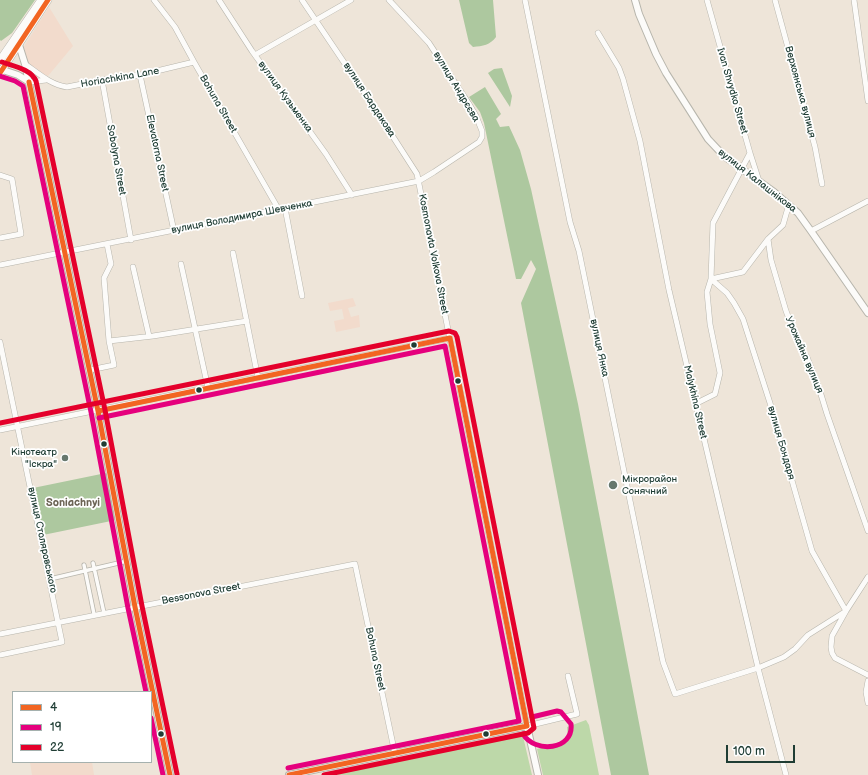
<!DOCTYPE html>
<meta charset="utf-8">
<style>
body{margin:0}
#map{position:relative;width:868px;height:775px;overflow:hidden;background:#eee5d9;font-family:"Balsamiq Sans",sans-serif}
canvas{display:block}
.legend{position:absolute;left:12px;top:691px;width:140px;height:72px;box-sizing:border-box;background:#fff;border:1px solid #a5b1ae;margin:0;padding:5px 7px;list-style:none;font-size:12px;color:#1f3d34}
.legend li{display:flex;align-items:center;gap:8px;height:20px}
.legend b{width:20px;border:1px solid #a5b1ae}
.scale{position:absolute;left:726px;top:745px;width:69px;height:18px;box-sizing:border-box;border:2px solid #1f3d34;border-top:0;padding-left:5px;font-size:12px;line-height:14px;white-space:nowrap;color:#1f3d34;-webkit-text-stroke:3px #fff;paint-order:stroke}
</style>
<div id="map">
<canvas width="868" height="775"></canvas>
<ul class="legend">
<li><b style="height:5px;background:#f26522"></b>4</li>
<li><b style="height:5px;background:#e5007d"></b>19</li>
<li><b style="height:5px;background:#e4002b"></b>22</li>
</ul>
<div class="scale">100 m</div>
</div>
<script>
const c = document.querySelector('canvas').getContext('2d');
c.lineJoin = 'round';
function fillPath(path, color) { c.fillStyle = color; c.fill(path, 'evenodd'); }
function trace(path, color, width, dash) { c.strokeStyle = color; c.lineWidth = width; c.lineCap = dash ? 'butt' : 'round'; c.setLineDash(dash || []); c.stroke(path); }
function write(font, color, halo, rows, align = 'center') {
  c.font = font + ' "Balsamiq Sans",sans-serif'; c.lineWidth = 3.5; c.setLineDash([]); c.textBaseline = 'middle'; c.strokeStyle = halo; c.fillStyle = color; for (const [text, x, y, turn = 0] of rows) {
    c.save(); c.translate(x, y); c.rotate((+turn || 0) * Math.PI / 180); c.textAlign = isNaN(turn) ? turn : align; if (halo) c.strokeText(text, 0, 0); c.fillText(text, 0, 0); c.restore();
  }
}
fillPath(new Path2D(`
 M49,7L73,46L48,76L30,70L23,48Z
 M353,298L356,306L348,308L351,317L359,315L360,327L336,332L334,321L344,319L342,309L330,311L328,303Z
 M30,762H92L94,775H32Z`), '#f2dbcc');
fillPath(new Path2D(`
 M586,720L589,725L599,775H543L537,749L568,740L567,727Z
 M522,732L532,775H324Z`), '#bdd8a9');
fillPath(new Path2D(`
 M0,0H35L12,33L1,41L0,40Z
 M459,0H493L496,37C490,45 483,46 473,47L469,43Z
 M502,68L512,96L510,107L488,73L494,69Z
 M485,87L501,114L496,119L500,127L509,126L520,150L531,189L578,404L649,775H611L521,303L536,269L531,260L521,279H516L484,123L480,112L469,97Z
 M106,473L116,520L43,535L33,488Z`), '#adc89f');
const pedestrian = new Path2D(`
 M93,563L104,613
 M84,565L94,614
 M50,579L127,561`);
const minor = new Path2D(`
 M154,0L175,27L194,62L279,210
 M219,0L252,51L326,154L352,195
 M302,0L368,98L417,174L527,726L577,714L568,676
 M525,0L570,222L579,251L663,662L675,694L758,668L784,657L795,649L808,635L846,611L812,551L770,403L743,319L734,303L727,293L711,279L713,223L750,153
 M707,0L750,153L759,181
 M775,0L815,147L822,184
 M854,0L868,101
 M598,33L619,68L623,79L640,141L669,290L758,668L786,775
 M255,55L351,0
 M25,64C38,73 51,85 67,87L102,80L140,75L194,62
 M140,75L174,231
 M102,80L131,240
 M29,82L46,80
 M0,175L12,179L21,234L0,238
 M789,204L783,225L768,239L771,260L786,311L801,349L807,357L819,388L827,414L868,531
 M285,208L302,296
 M811,231L868,201
 M233,253L258,378
 M181,264L208,388
 M0,265L419,181L434,172L479,142L482,137V131L476,116L469,104L429,43L389,0
 M133,267L149,336
 M109,341L153,336L247,321
 M0,342L62,642L0,655
 M90,370L114,365L109,341L104,278L111,264L107,244
 M695,404L715,394L720,373L710,324L707,292L711,279L743,272L768,239
 M0,430L450,338
 M868,577L846,611L832,636L831,647L832,653L835,658L868,675
 M0,634L355,564L395,754
 M868,681L866,692L868,703`);
const tertiary = new Path2D(`
 M635,0L639,14L656,54L666,73L708,139L724,156L774,192L798,213L811,231L868,313
 M19,45L25,64L98,411L135,607L170,775
 M0,69L18,75L29,82
 M289,775L527,726L538,775`);
const secondary = new Path2D(`
 M0,60L41,0
 M0,73L48,0`);
trace(pedestrian, '#b7b5ac', 5);
trace(minor, '#b7b5ac', 6);
trace(tertiary, '#b7b5ac', 8);
trace(secondary, '#b7b5ac', 8);
trace(pedestrian, '#fcfbf9', 3.5);
trace(minor, '#fcfbf9', 5);
trace(tertiary, '#fcfbf9', 6);
trace(secondary, '#fcfbf9', 7);
trace(new Path2D(`
 M0,73L48,0
 M29,82L98,411L135,607L170,775
 M98,411L450,338L527,726L289,775`), '#f26522', 5);
trace(new Path2D(`
 M0,76L15,81L23,86L91,412L128,608L146,692
 M99,418L445,346L519,721L288,768
 M151,718L163,775
 M523,734C535,754 574,750 571,724L561,712L557,711L532,717`), '#e5007d', 5);
trace(new Path2D(`
 M2,62C13,66 31,69 36,81L105,410L142,606L177,774
 M0,423L449,331L455,333L457,337L534,728L528,733L324,775`), '#e4002b', 5);
for (const [x, y, r, color] of [
 [414,345,3.5,"#1f3d34"],
 [458,381,3.5,"#1f3d34"],
 [199,390,3.5,"#1f3d34"],
 [104,444,3.5,"#1f3d34"],
 [65,458,4,"#67786e"],
 [613,485,5,"#67786e"],
 [161,734,3.5,"#1f3d34"],
 [486,734,3.5,"#1f3d34"]
]) { const dot = new Path2D(); dot.arc(x, y, r, 0, 2 * Math.PI); c.fillStyle = color; c.fill(dot); trace(dot, '#fff', 1.5); }
write('10px', '#1f3d34', '#fff', [
 ["Horiachkina Lane",120,78,-10],
 ["вулиця Андрєєва",456,87,59],
 ["Ivan Shvydko Street",732,91,74],
 ["Верхоянська вулиця",800,92,75],
 ["вулиця Кузьменка",285,97,54],
 ["вулиця Бардакова",369,100,57],
 ["Bohuna Street",218,104,60],
 ["Elevatorna Street",157,153,78],
 ["Sobolyna Street",116,160,80],
 ["вулиця Калашнікова",757,181,38],
 ["вулиця Володимира Шевченка",242,217,-11],
 ["Kosmonavta Volkova Street",433,254,79],
 ["вулиця Янка",599,348,78],
 ["Урожайна вулиця",804,355,67],
 ["Malykhina Street",695,402,77],
 ["вулиця Бондаря",781,443,74],
 ["вулиця Столяровського",42,540,78],
 ["Bessonova Street",201,594,-11],
 ["Bohuna Street",375,659,78]
]);
write('10px', '#1f3d34', '#fff', [
 ["Кінотеатр",57,452],
 ["\"Іскра\"",57,464],
 ["Мікрорайон",622,479,"left"],
 ["Сонячний",622,491,"left"]
], 'right');
write('bold 11px', '#6b6354', '#fff', [
 ["Soniachnyi",73,503]
]);
</script>
